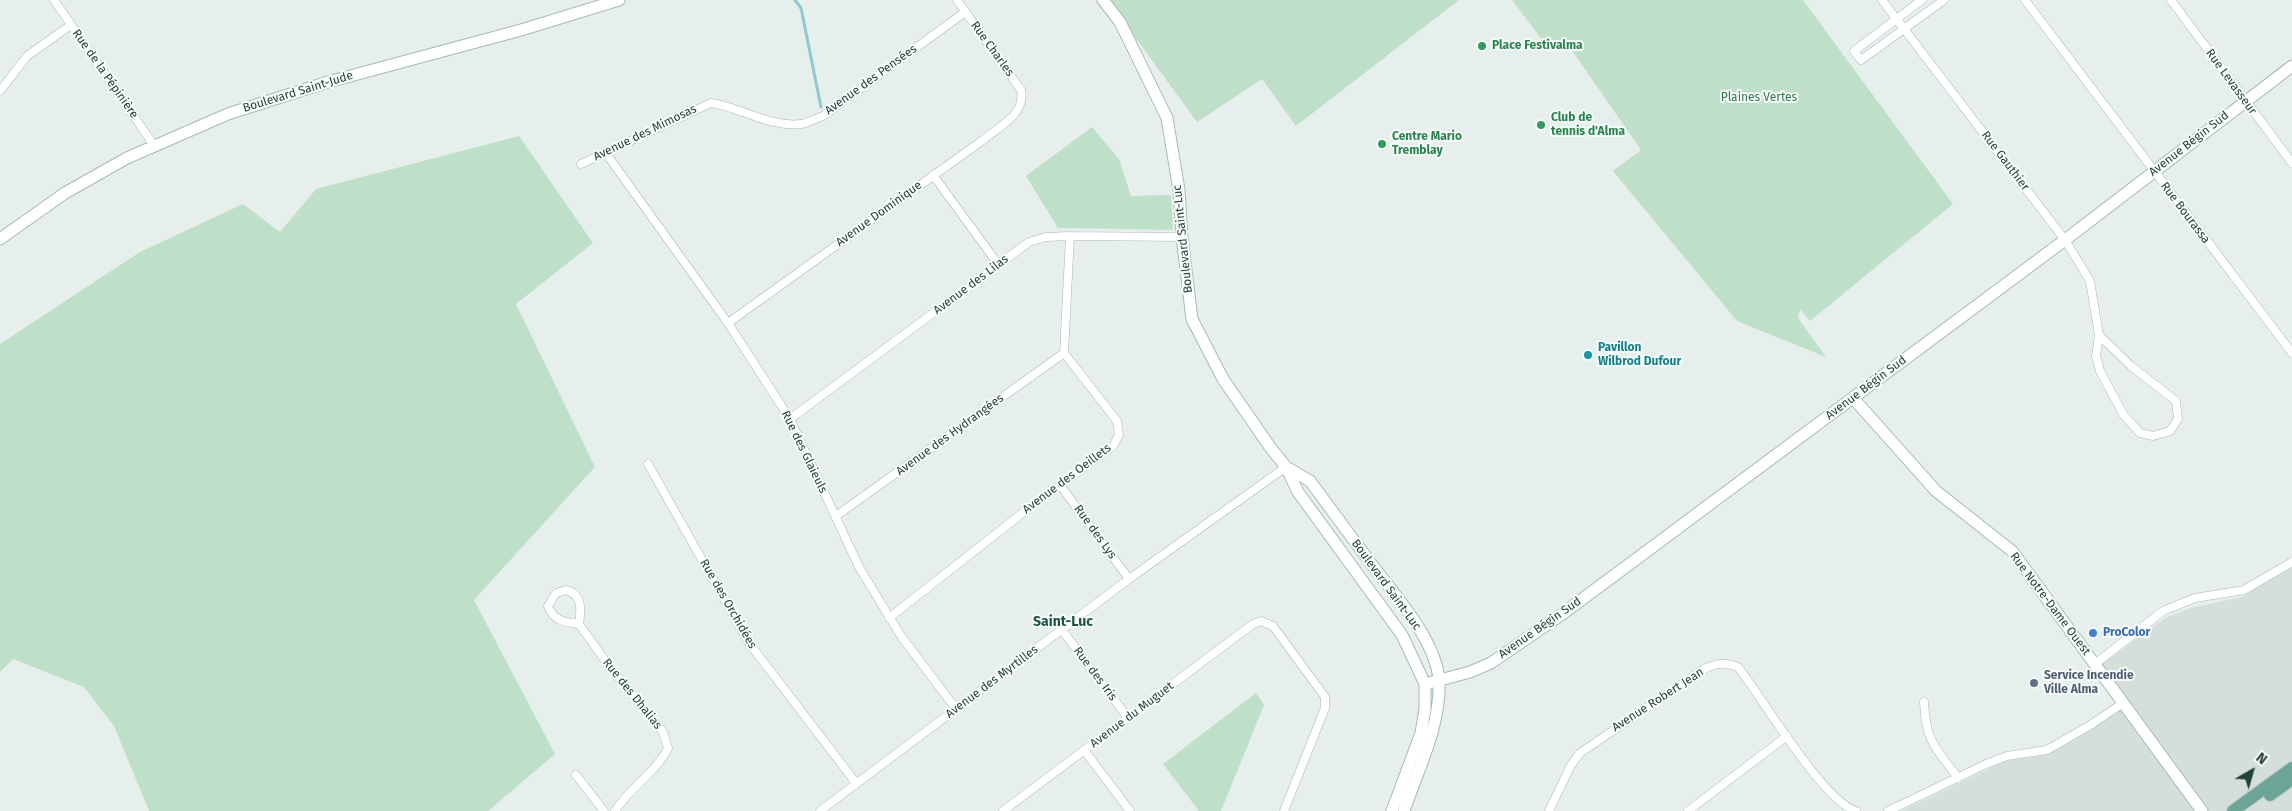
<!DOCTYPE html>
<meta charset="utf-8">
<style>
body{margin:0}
#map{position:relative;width:2292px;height:811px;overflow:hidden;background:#e6efeb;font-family:"Fira Sans",sans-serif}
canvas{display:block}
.north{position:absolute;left:2227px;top:746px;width:50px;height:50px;-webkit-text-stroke:4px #f7fbf9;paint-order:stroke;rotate:38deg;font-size:14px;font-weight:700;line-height:20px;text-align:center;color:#24423a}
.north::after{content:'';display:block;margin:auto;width:18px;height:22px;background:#24423a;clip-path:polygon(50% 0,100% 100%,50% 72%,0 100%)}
</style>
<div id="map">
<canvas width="2292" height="811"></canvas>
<div class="north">N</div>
</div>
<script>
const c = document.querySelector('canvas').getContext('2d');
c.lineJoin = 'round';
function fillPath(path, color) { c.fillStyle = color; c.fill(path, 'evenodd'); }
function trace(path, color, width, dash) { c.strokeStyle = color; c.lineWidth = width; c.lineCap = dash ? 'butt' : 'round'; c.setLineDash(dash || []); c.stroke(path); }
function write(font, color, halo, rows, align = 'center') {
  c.font = font + ' "Fira Sans",sans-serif'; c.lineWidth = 4; c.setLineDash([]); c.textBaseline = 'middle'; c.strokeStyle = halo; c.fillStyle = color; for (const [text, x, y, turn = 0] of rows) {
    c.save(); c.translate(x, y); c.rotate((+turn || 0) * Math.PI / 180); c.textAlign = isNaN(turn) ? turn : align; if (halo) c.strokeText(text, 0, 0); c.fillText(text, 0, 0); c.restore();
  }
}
fillPath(new Path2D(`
 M2292,562V811H1901L2005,761L2044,755L2125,697L2102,664L2165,618L2191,608L2245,596Z`), '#d4dfda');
fillPath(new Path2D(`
 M1108,0H1459L1296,126L1262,79L1197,122Z
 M1512,0H1803L1953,204L1810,321L1800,309L1798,318L1826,357L1737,321L1613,171L1641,150L1564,39L1549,49Z
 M1092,127L1119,159L1131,196L1171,195L1173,230L1058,228L1026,176Z
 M519,136L593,243L516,304L595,467L474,600L555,754L488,811H149L114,726L84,687L13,659L0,672V344L140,252L243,204L280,232L316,189Z
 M1256,693L1264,705L1221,811H1199L1163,764Z`), '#bfe0c8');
trace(new Path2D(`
 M795,0L801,8L821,107`), '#8ec9d4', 3);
const street = new Path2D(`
 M54,0L155,147
 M1882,0L2065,240L2090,281L2099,335L2096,356L2100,371L2123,414L2140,433L2153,436L2170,431L2178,419L2176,401L2131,366L2099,335
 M1922,0L1854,51L1861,60L1944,0
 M2025,0L2292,353
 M2171,0L2292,163
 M0,91L27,56L71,25
 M605,152L728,323L790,419L859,567L901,636L956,709
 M581,164L711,103C740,107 771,128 801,124C808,123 816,118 823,116L965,12
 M933,175L998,264
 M728,323L983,140C1000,126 1026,114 1021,90L957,0
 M790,419L1029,242L1046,237L1070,236L1182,237
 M648,464L749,643L856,783
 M1060,485L1129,579
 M836,516L1064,353
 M889,618L1029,508L1113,446L1119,435L1117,421L1064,353L1070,236
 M579,624C581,611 583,594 566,590L556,593L548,606C553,621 565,622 579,624L609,666L663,732L668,748C656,773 630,787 615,811
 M1062,630L1128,718
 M2095,664L2163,611L2195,598L2244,590L2292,562
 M1924,702C1926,742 1935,747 1958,778
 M1084,750L1130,811
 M576,775L604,811
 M820,811L1129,579L1286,467
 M1003,811L1253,624L1261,621L1273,626L1325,697V708L1284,811
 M1549,811L1571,765L1580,753L1704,669C1717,663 1724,662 1738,667C1763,699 1823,801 1856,811
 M1688,811L1787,736
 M1888,811L1986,764L2007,756L2047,750L2092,724L2123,703`);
const secondary = new Path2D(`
 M1103,0L1120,22L1167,118L1179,190L1182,237L1192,319L1223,379L1270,447L1286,467L1298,492L1402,635L1425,684V709L1421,733L1392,811
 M0,239L65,193L127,158L228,114L328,82L521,30L619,0
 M1853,398L1936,491L2012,551L2202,811
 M1286,467L1310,481C1331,509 1352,538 1373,566C1396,596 1436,641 1439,680C1441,726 1418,769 1404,811
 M1425,684L1470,672L1491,663L1561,615L2065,240L2292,66`);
const primary = new Path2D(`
 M2270,795L2292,779
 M2233,811L2292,768`);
trace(street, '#a8b8b2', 9);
trace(secondary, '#a4bbb3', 13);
trace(primary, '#c2cac8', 14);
trace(street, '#fff', 8);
trace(secondary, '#fff', 11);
trace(primary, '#6aa596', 12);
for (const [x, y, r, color] of [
 [1482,46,5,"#2e9e5b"],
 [1541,125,5,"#2e9e5b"],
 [1382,144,5,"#2e9e5b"],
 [1588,355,5,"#0f9aa8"],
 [2093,633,5,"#3f7fe0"],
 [2034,683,5,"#5c6f8a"]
]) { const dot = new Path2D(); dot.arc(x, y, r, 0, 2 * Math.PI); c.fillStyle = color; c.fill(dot); trace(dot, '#f7fbf9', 2); }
write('bold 12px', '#27864d', '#f7fbf9', [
 ["Place Festivalma",1492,46],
 ["Club de",1551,118],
 ["tennis d'Alma",1551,132],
 ["Centre Mario",1392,137],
 ["Tremblay",1392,151]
], 'left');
write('12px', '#24423a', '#f7fbf9', [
 ["Rue Charles",992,49,54],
 ["Rue de la Pépinière",105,74,55],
 ["Avenue des Pensées",871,80,-36],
 ["Rue Levasseur",2231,82,54],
 ["Boulevard Saint-Jude",298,92,-17],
 ["Avenue des Mimosas",645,133,-26],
 ["Avenue Bégin Sud",2189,144,-38],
 ["Rue Gauthier",2005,161,53],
 ["Rue Bourassa",2185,213,53],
 ["Avenue Dominique",879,214,-36],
 ["Boulevard Saint-Luc",1183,239,-96],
 ["Avenue des Lilas",971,285,-37],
 ["Avenue Bégin Sud",1866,388,-37],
 ["Avenue des Hydrangées",950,435,-36],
 ["Rue des Glaieuls",804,452,64],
 ["Avenue des Oeillets",1067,479,-37],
 ["Rue des Lys",1095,532,54],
 ["Boulevard Saint-Luc",1386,585,54],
 ["Rue des Orchidées",728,604,60],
 ["Rue Notre-Dame Ouest",2050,604,53],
 ["Avenue Bégin Sud",1540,628,-35],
 ["Rue des Iris",1095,674,53],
 ["Avenue des Myrtilles",992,682,-37],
 ["Rue des Dhalias",632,694,51],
 ["Avenue Robert Jean",1658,700,-33],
 ["Avenue du Muguet",1132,715,-37]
]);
write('12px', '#2d7a4b', '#f7fbf9', [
 ["Plaines Vertes",1759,98]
]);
write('bold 12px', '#0d838f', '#f7fbf9', [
 ["Pavillon",1598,348],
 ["Wilbrod Dufour",1598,362]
], 'left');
write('bold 12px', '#366cbe', '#f7fbf9', [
 ["ProColor",2103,633]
], 'left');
write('bold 12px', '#4e5e75', '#f7fbf9', [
 ["Service Incendie",2044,676],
 ["Ville Alma",2044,690]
], 'left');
write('bold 14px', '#1f5548', '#f7fbf9', [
 ["Saint-Luc",1063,622]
]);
</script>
